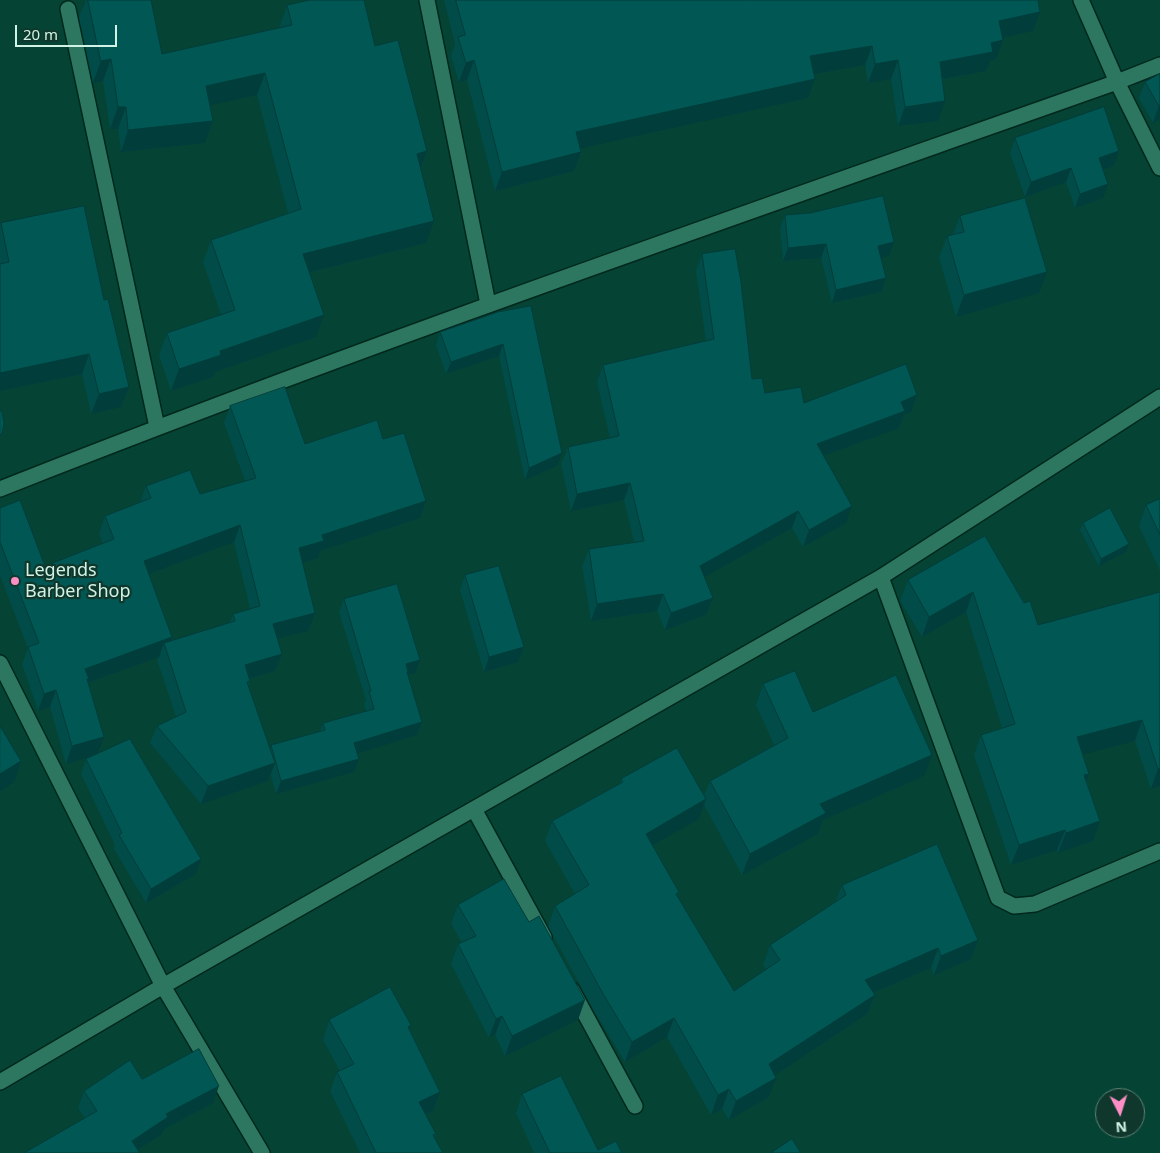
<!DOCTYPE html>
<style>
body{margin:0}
#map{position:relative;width:1160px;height:1153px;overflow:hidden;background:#054434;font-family:"Noto Sans",sans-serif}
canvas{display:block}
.north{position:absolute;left:1095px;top:1088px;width:50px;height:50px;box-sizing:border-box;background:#10372b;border:1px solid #5d8275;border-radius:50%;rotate:175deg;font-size:14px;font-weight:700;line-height:20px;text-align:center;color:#d0f3e5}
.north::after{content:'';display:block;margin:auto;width:18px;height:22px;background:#fb8fc5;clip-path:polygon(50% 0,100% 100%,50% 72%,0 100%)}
.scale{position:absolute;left:15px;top:25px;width:102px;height:22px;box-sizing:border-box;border:2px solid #d0f3e5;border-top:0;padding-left:6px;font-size:15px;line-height:18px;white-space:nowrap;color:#d0f3e5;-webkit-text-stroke:4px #10372b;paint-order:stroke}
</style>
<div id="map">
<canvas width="1160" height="1153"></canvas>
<div class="north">N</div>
<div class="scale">20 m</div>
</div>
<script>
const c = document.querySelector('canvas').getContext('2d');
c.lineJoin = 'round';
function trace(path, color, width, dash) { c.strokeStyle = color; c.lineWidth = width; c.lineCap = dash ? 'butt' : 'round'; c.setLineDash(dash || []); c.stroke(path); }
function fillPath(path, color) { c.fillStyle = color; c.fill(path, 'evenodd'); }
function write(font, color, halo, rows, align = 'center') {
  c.font = font + ' "Noto Sans",sans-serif'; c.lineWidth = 4.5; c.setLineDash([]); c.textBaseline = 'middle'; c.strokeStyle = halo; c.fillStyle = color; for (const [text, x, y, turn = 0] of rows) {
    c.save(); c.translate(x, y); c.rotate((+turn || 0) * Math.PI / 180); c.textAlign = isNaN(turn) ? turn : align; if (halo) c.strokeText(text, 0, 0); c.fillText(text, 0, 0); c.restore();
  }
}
const minor = new Path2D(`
 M427,0L488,304
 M1081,0L1117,82L1160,168
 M68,9L157,427
 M0,489C369,343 744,214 1117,82L1160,65
 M881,577L998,898L1014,906L1035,904L1160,851
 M0,663L163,986L262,1153
 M474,809L544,937
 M572,990L635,1106
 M0,1082L163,986L881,577L1160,397`);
trace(minor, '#00281d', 18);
trace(minor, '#2d7760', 15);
fillPath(new Path2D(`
 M86,0H151L162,54L279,28L287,5L375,46L427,151L421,169L426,243L309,273L316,337L215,372L213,377L171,391L159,355L167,333L221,315L203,262L211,240L288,213L257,95L210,105L213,121L205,143L121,152L118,129H110L103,81L93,83L79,17Z
 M444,0H1038L1033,31L1002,38L996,59L990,61L986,71L942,80L938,121L898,126L891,79L868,83L865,65L814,74L808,98L580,148L581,152L574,171L495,191L467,80L459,82L451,56L455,44Z
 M1160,74V119L1153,123L1139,98L1145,82Z
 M1015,138L1119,151L1114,166L1103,169V198L1075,208L1066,182L1025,197L1010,153Z
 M785,215L894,242L889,256L881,258V292L832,303L821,258L783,261L780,228Z
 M960,216L1039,293L956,317L939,257L947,236L953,234Z
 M1,223L104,300L129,387L121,407L91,414L82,374L0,391V225Z
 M702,254L752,379L765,393L804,403L917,395L911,412L904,415L899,428L824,456L846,523L803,547L792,528L704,577L706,615L665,630L657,611L591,621L582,566L589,549L634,542L624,500L571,511L561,464L568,447L610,438L597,382L603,365L706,341L696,271Z
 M498,312L557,466L525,480L499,356L446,374L436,345L440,332Z
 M230,406L305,444L383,439L426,501L420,518L320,551L318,558L302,563L315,613L308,631L277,638L282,654L275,671L250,679V681L248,687L270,748L271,745L320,731L323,723L366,711L364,704L366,700L339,612L344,599L415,673L407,675L422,722L417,735L357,753L354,772L276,794L271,775L268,781L201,804L150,743L157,726L176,717L157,660L159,657L88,683L98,754L196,874L146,903L114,849L115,845L81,774L86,759L93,756L66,764L50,707L38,711L22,664L28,648L0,576V508L45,566L102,543L99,533L105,516L140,502L146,486L200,494L245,481L224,423ZM234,542L250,609L233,614L230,622L171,641L172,637L149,574Z
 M1160,499V571L1139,526L1146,505Z
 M1083,523L1126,552L1099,566L1080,530Z
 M985,536L1038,625L1160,592V786L1151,789L1135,741L1083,754L1089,774L1087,781L1100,821L1093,841L1058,853L1057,850L1011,865L974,755L981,735L1002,728L966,612L922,637L900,601L908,580Z
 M465,575L524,647L518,662L484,672L460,590Z
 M763,684L813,712L924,776L823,820L818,834L742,875L704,805L699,819L652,845L677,897L734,991L766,969L763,965L770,945L835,903L842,885L978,940L971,959L934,975L931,968L873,993L875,995L867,1014L775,1075L769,1097L729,1120L722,1109L711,1115L667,1037L625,1062L594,1011L548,926L555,906L575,894L545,841L552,821L620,783L621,779L704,796L710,781L774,745L756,705Z
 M458,905L578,1020L505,1056L495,1035L489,1038L451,964L458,944L462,943L451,924Z
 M329,1020L410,1030L440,1092L433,1111L426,1115L436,1134L435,1138L443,1153H360L330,1091L337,1072L340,1071L323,1040Z
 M142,1079L213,1103L164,1129L162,1134L138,1150L85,1118L78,1108L84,1091Z
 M522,1094L598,1150L622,1153H534L516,1113Z`), '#014b48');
fillPath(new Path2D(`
 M1040,12L1033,31L992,40L999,21Z
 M1003,40L996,59L990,61L986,71L933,81L940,62L991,43Z
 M872,46L865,65L803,76L810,56Z
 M111,59L103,81L93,83L101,61Z
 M474,60L467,80L459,82L466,63Z
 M898,60L891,79L868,83L875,64Z
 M265,73L257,95L198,108L206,86Z
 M815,79L808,98L569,151L576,132Z
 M945,101L938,121L898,126L905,107Z
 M1159,106H1160V119L1153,123Z
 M118,107H126L118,129H110Z
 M213,121L205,143L121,152L128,130Z
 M427,151L419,173L417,154Z
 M1119,151L1114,166L1094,172L1099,158Z
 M581,152L574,171L495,191L502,172Z
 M1071,168L1066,182L1025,197L1031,182Z
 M1108,184L1103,198L1075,208L1080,194Z
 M434,221L426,243L295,276L303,254Z
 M894,242L889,256L873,260L878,246Z
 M826,244L821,258L783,261L788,248Z
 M1047,272L1039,293L956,317L964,295Z
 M886,278L881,292L832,303L836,290Z
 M324,315L316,337L215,372L213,377L171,391L179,369L220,351Z
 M503,344L499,356L446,374L451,362Z
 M89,354L82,374L0,391V373Z
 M129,387L121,407L91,414L99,394Z
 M917,395L911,412L904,415L899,428L810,461L817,444L901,402Z
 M562,453L557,466L525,480L529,468Z
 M630,483L624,500L571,511L577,494Z
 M426,501L420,518L320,551L318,558L293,566L299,548L322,535Z
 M852,506L846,523L803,547L809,530Z
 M798,511L792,528L694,583L700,566Z
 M240,525L234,542L138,578L144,561Z
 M1129,544L1126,552L1099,566L1101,559Z
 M973,592L966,612L922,637L929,617Z
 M663,594L657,611L591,621L597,604Z
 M713,598L706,615L665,630L671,613Z
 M315,613L308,631L267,641L273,624Z
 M172,637L167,653L164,643L159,657L87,683L85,669Z
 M524,647L518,662L484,672L489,657Z
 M282,654L275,671L239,682L245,665Z
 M420,660L415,673L407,675L406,664Z
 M56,690L50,707L38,711L44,694Z
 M1142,720L1135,741L1070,758L1077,737Z
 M422,722L417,735L349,756L354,743Z
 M104,737L97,755L66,764L72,746Z
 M932,755L924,776L823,820L818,834L742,875L750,854L820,804Z
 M359,759L354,772L276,794L281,781Z
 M21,761L14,782L0,791V774Z
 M275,763L268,781L201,804L208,786Z
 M1158,769H1160V786L1151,789Z
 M1089,774L1082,794L1084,775Z
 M706,799L699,819L639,853L646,834Z
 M1100,821L1093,841L1058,853L1066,833Z
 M1065,830L1057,850L1011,865L1019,845Z
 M201,859L196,874L146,903L151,889Z
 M978,940L971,959L934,975L941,956Z
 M938,948L931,968L858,999L865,980Z
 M875,995L867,1014L762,1084L769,1064Z
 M585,1000L578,1020L505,1056L512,1036Z
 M502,1016L495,1035L489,1038L496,1019Z
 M674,1018L667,1037L625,1062L632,1042Z
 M776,1078L769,1097L729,1120L736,1101Z
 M219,1086L213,1103L164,1129L162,1134L133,1153L132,1141L166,1114Z
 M729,1089L722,1109L711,1115L718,1095Z
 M440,1092L433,1111L412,1121L419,1102Z`), '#013d3b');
const building = new Path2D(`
 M88,0H151L162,54L292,25L287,5L310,0H364L375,46L398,40L427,151L417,154L434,221L303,254L324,315L220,351L221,355L179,369L167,333L235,310L211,240L301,209L265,73L206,86L213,121L128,130L126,107H118L111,59L101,61Z
 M456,0H1038L1040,12L999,21L1003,40L991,43L993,52L940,62L945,101L905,107L898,60L875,64L872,46L810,56L815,79L576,132L581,152L502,172L474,60L466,63L458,37L465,35Z
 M1160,74V106H1159L1145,82Z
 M1104,107L1119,151L1099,158L1108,184L1080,194L1071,168L1031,182L1015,138Z
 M883,196L894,242L878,246L886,278L836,290L826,244L788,248L785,215L810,213Z
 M1025,198L1047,272L964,295L947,236L964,232L960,216Z
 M84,206L104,300L108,299L129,387L99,394L89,354L0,373V264L9,262L1,223Z
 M735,249L741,282L752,379L762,378L765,393L801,387L804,403L906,364L917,395L901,402L905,411L817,444L852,506L809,530L798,511L700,566L713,598L671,613L663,594L597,604L589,549L644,541L630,483L577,494L568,447L619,436L603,365L714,339L702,254Z
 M531,306L562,453L529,468L503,344L451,362L440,332L498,312Z
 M285,387L305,444L377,420L383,439L404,433L426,501L322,535L324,541L299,548L315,613L273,624L282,654L245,665L250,681L247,682L275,763L208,786L157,726L186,712L164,643L235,621L233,614L260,606L240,525L144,561L172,637L85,669L89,679H87L104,737L72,746L56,690L44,694L28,647L39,643L0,542V508L20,500L45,566L114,539L105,516L151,498L146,486L190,470L200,494L256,478L230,406Z
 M0,410L2,412L4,423L2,433L0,435Z
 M1160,499V535L1146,505Z
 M1110,508L1129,544L1101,559L1083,523Z
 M985,536L1024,603L1030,601L1038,625L1160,592V769H1158L1142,720L1077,737L1089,774L1084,775L1100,821L1066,833L1065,830L1019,845L981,735L1015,724L973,592L929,617L908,580Z
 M499,566L524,647L489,657L465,575Z
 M397,584L420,660L406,664L408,672H407L422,722L354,743L359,759L281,781L271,745L325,730L323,723L374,709L369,691H371L344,599Z
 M795,671L813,712L896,675L932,755L820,804L826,813L750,854L710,781L788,738L763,684Z
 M0,726L21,761L0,774Z
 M130,739L201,859L151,889L119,835L122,833L86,759Z
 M677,748L706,799L646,834L679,892L676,894L734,991L780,960L770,945L846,895L842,885L937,844L978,940L941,956L938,948L865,980L875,995L769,1064L776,1078L736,1101L729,1089L718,1095L674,1018L632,1042L602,992L555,906L589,885L552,821L623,782L621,779Z
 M504,879L529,922L539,916L585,1000L512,1036L502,1016L496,1019L458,944L476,936L458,905Z
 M390,987L411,1025L408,1027L440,1092L419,1102L436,1134L433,1135L443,1153H376L337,1072L354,1064L329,1020Z
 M199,1049L219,1086L166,1114L168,1117L132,1141L140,1153H24L97,1111L84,1091L130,1060L142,1079Z
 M561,1076L598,1150L616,1141L622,1153H550L522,1094Z
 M792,1139L801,1153H771Z`);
fillPath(building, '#015754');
trace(building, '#013d3b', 1);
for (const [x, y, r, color] of [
 [15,581,5,"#fb8fc5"]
]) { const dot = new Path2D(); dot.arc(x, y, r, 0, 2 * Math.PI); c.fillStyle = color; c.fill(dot); trace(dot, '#10372b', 2); }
write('18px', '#d0f3e5', '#10372b', [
 ["Legends",25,571],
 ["Barber Shop",25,592]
], 'left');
</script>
